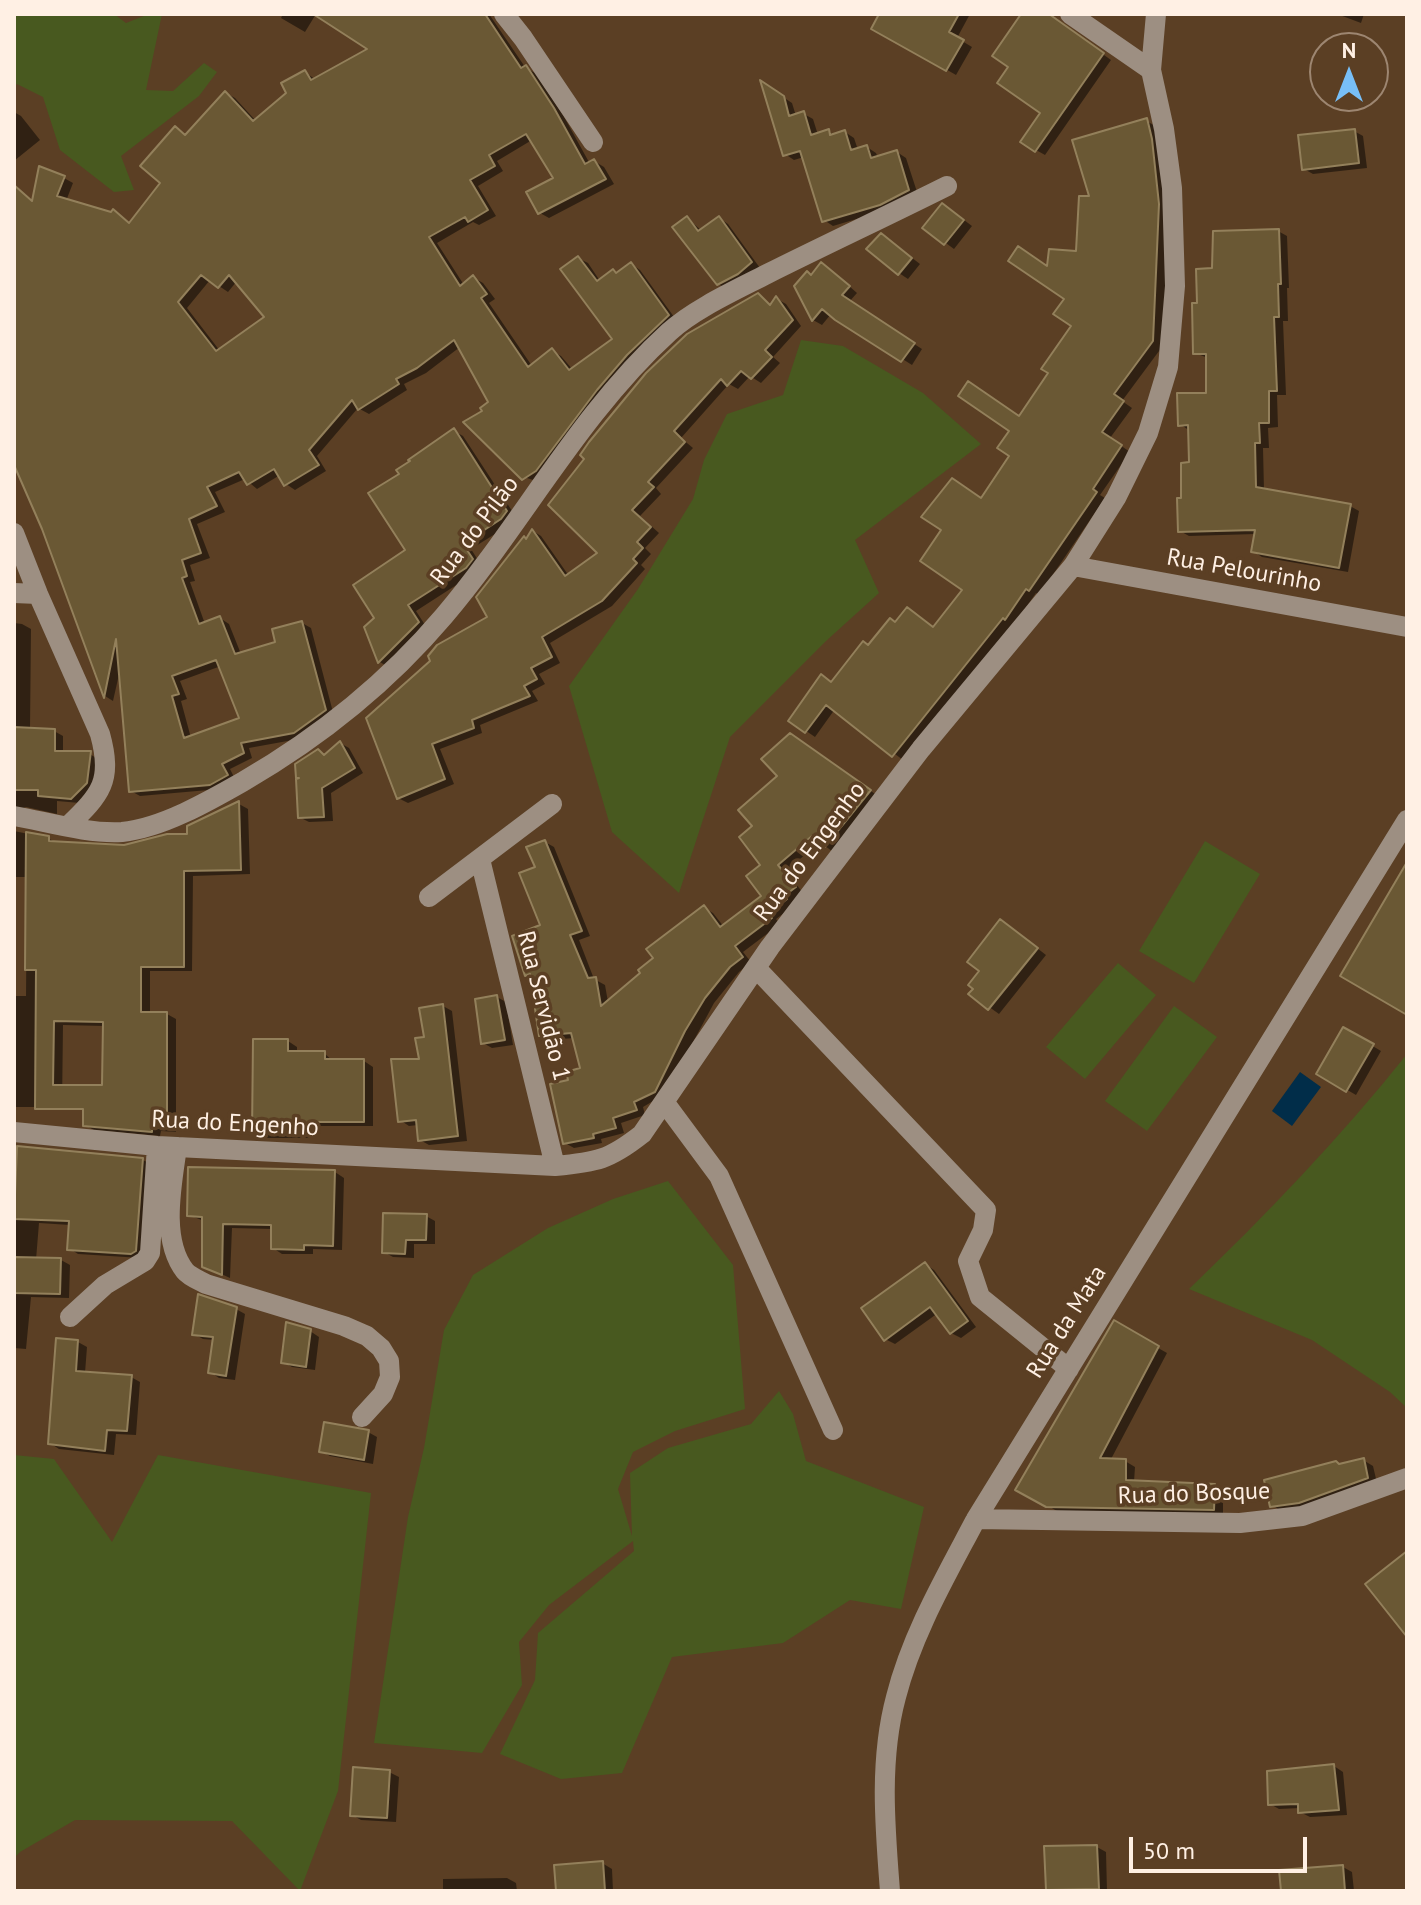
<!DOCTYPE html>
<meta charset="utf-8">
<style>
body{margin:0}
#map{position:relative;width:1421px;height:1905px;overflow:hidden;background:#5b3f24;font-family:"PT Sans",sans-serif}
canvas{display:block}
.frame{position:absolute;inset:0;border:16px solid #fff0e4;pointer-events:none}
.north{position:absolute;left:1309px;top:32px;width:80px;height:80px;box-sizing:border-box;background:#5b3f24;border:2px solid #9d8671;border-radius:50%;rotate:0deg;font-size:22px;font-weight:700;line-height:32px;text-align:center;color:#fff0e4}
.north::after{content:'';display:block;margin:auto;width:28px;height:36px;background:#78bff7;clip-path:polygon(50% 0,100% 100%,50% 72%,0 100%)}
.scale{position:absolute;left:1129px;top:1837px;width:178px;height:36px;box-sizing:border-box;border:4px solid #fff0e4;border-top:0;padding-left:10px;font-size:24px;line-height:28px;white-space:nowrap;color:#fff0e4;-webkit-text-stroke:6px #5b3f24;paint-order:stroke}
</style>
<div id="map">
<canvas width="1421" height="1905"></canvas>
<div class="frame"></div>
<div class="north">N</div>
<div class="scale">50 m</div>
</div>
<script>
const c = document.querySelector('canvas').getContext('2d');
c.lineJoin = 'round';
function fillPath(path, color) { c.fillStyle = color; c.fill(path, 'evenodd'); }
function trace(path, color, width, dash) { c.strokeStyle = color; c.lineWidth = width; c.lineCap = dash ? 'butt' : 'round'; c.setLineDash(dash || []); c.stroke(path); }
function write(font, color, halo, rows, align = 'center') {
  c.font = font + ' "PT Sans",sans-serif'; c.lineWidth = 7; c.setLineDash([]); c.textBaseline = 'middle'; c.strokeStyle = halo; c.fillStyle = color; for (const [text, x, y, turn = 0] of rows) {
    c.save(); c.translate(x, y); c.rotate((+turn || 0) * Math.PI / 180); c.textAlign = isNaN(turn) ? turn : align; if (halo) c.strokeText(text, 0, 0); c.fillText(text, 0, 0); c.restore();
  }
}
fillPath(new Path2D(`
 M14,14H114L126,23L149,14H162L146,90L173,91L204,63L217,72L199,96L121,156L134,190L114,192L60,150L43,97L17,84L14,87Z
 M801,340L843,346L923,393L981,444L855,540L879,593L826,641L730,737L679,893L612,832L569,686L638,589L693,499L704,460L727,414L783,395Z
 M1205,841L1260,874L1194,983L1139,951Z
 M1118,963L1156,995L1085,1079L1046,1047Z
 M1174,1006L1217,1037L1147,1131L1105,1101Z
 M1407,1054V1408L1390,1392L1312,1340L1189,1289C1266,1215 1340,1138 1407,1054Z
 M668,1181L733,1265L745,1409L675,1431L633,1452L618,1489L632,1536L630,1473L668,1448L751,1424L779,1391L793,1414L806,1461L924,1507L901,1609L850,1600L783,1643L672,1657L622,1773L561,1779L500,1754L535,1680L538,1633L634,1551L633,1541L549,1605L519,1642L522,1685L482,1753L374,1743L408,1517L424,1448L444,1330L473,1275L548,1228L613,1199Z
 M14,1455L54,1459L112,1542L158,1455L371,1493L338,1791L300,1891L232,1821L75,1820L20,1852L14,1858Z`), '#48591f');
fillPath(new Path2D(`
 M1300,1072L1321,1087L1292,1126L1272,1111Z`), '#012d49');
fillPath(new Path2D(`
 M283,14H316L305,32L281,18Z
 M317,14H489L525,67L535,73L563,115L590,164L594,161L604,167L614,184L549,218L540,213L556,178L532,140L497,161L503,171L478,186L496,216L479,225L473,222L437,243L464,285L474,278L483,283L495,299L489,303L532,366L552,351L561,356L573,370L614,339L578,258L588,263L600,281L613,271L618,274L631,264L640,270L677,321L536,481L521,476L484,411L490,403L460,347L426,373L404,384L407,390L369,414L358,408L317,456L326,471L295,490L286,484L280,475L257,489L245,479L215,492L225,512L197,524L210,558L190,565L195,581L190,582L205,624L220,618L229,624L241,654L278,643L302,623L311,628L334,716L304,738L249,748L252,758L230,769L236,781L220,789L140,796L131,791L120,670L113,701L105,696L44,529L14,459V185L34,202L64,178L73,183L66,201L112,214L114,212L131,224L163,183L176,128L187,135L226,93L235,98L256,121L289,93L305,72L316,80L371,49ZM210,280L228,292L237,281L267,317L220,351L187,308ZM221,666L242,719L191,738L181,701L187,699L180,681Z
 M882,14H970L957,38L972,47L956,75L874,28Z
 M1023,14H1047L1111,60L1045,155L1036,150L1042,112L1011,66Z
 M1337,14H1364L1361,23Z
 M763,84L792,103L796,116L804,114L813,119L818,135L828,132L835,135L845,132L854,138L858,150L867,147L876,153L878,158L897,152L906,158L918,195L890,209L833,226L824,220L804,157L794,160L785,154Z
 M14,112L21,116L40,140L14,161Z
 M1146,121L1156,126L1168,195L1165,303L1162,347L1122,401L1132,408L1110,438L1130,452L1100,495L1105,498L1039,595L1036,593L1015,623L903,760L835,709L815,737L790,720L897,624L934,629L965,590L982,500L1012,456L1020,418L1051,373L1074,326L1066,299L1048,268L1078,253L1092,198Z
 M1354,131L1363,136L1367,168L1313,174L1304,169Z
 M952,211L972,226L954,249L928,230Z
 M687,218L702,231L719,218L728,224L760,268L727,289L718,284Z
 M1278,231L1287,236L1289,288H1287L1288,321H1283L1286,395H1277L1278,427L1268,428L1269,448H1263L1264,490L1350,506L1359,511L1348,572L1262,557L1253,551L1256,534L1189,536L1180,531L1183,500L1191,464L1190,431L1180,424L1208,395V358L1195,353L1199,305L1214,270Z
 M882,235L920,264L908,279L899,273Z
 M831,270L857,293L849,302L922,349L912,365L831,314L822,325L813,320L796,286L812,277Z
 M758,296L772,305L777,299L786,304L801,326L773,357L780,363L761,383L750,376L738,389L729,384L681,438L693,448L656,488L661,494L640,516L659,533L645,548L651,554L641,565L645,569L612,606L550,643L560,663L539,674L545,684L532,691L538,701L480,725L482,733L440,749L454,784L408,803L398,798L533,531L541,536L569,576L600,553L551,505Z
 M454,431L463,436L516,517L511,524L471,549L481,565L475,573L416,611L427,628L388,667L380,662L367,628L377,618L408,551L402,474Z
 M14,623L22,624L31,629L30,729L54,731L63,736V753L90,754L99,760L96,788L80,803L57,801V814L26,807L14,811Z
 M800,741L878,796L833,852L820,842L786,871L803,893L795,905L776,919L780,924L743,952L751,962L739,972L714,1003L665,1094L643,1107L645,1115L621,1123L624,1133L601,1139L602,1143L574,1148L565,1143L570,1082L583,1070L574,1038L550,1040L541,1035L533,978L527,975L543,926L537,868L545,842L554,847L590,936L579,940L594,979L605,985L608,1002L643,973L704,908L713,913L724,927L764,896L763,865L755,826Z
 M340,743L349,748L363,773L331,793L333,821L309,822L299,817L302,779L318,751L326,756Z
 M239,804L248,809L250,874L193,876L192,971H150V1014H167L176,1019V1132L161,1131L160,1136L94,1130L85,1125L135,1108L104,1026L63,1025L62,1107H14V996H26L27,877H14V831L48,838L56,843L124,847L189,836Z
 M1010,927L1046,955L999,1014L971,994Z
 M497,997L506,1002L513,1045L492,1048L483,1043Z
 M443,1006L452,1011L467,1141L429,1145L420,1140L418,1125L409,1126L400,1120L421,1061L426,1038Z
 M1344,1029L1381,1051L1356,1095L1318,1073Z
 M288,1041L297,1047V1053H324L333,1061H364L373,1067V1126H313V1138H263L254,1133Z
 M14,1149L143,1160L152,1165L141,1258L78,1254L69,1248L70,1225L39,1223L36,1260H61L70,1265L69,1298L31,1297L26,1349L14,1348Z
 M335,1172L344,1178L342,1250L313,1249V1254H282L273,1248V1229L232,1228L230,1278L204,1266V1221L189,1215Z
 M426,1216L435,1221V1244H414V1258L393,1257L384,1252Z
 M925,1264L934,1270L976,1327L961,1338L951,1333L938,1313L895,1344L885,1339Z
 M236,1309L245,1314L235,1380L219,1378L210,1372L215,1340L203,1339L194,1334Z
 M1114,1323L1167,1353L1110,1461H1125L1135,1467L1134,1482L1214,1486L1223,1491V1514L1057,1511L1018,1489Z
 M310,1331L319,1337L315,1370L292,1367L283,1362Z
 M78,1342L87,1347L85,1373L131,1377L140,1382L136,1435L116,1434L114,1455L59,1449L50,1443Z
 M368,1432L377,1437L373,1464L330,1456L321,1451Z
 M1363,1460L1373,1466L1377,1483L1309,1507L1281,1511L1272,1505Z
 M1334,1766L1343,1772L1347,1815L1310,1817L1300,1812V1808L1279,1809L1270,1804Z
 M389,1772L399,1777L396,1822L361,1820L352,1815Z
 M1097,1847L1106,1852L1107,1891L1048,1889Z
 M602,1863L612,1869L613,1891H558Z
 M1343,1867L1352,1872L1354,1891H1283Z
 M507,1878L516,1883L517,1891H443V1879Z`), '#0007');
const building = new Path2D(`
 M313,14H485L521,68L526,65L554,108L585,164L594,159L606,179L538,214L526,192L553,178L526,134L489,155L495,166L470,180L488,210L468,222L465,217L429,237L460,286L473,275L487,294L481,298L528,367L552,348L569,370L612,339L560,269L578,256L597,281L613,269L616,273L631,262L669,315L627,355L597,390L536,471L522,480L463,422L482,411L480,408L488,402L454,340L417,368L396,379L399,384L358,410L352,400L309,450L319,465L284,486L274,469L247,485L239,472L207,487L217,506L189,519L201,553L182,560L187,576L182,578L199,624L220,616L235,654L275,642L272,629L302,621L326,710L294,733L241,743L244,753L222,764L228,775L210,785L129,792L116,639L104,698L42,529L14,465V185L32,201L39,166L65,176L57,196L111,212L113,209L129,223L160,183L140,166L175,126L185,135L225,91L253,121L286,93L281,83L305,70L311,80L367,49ZM201,275L218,288L229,275L264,317L216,351L178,302ZM216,660L239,718L184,738L172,696L179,694L172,676Z
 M879,14H959L949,32L964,40L946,71L871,29Z
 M1021,14H1049L1104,53L1035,152L1020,142L1040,113L997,83L1008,67L992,56Z
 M760,80L784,96L789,116L804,111L811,135L829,129L830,135L845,130L851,150L867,145L871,158L897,150L909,190L880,205L822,222L800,151L783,156Z
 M1147,118L1152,139L1159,204L1153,341L1114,394L1124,401L1102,432L1122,445L1093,489L1097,492L1029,591L1026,589L1005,620L1003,618L892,757L826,705L805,733L788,721L821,674L831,682L863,641L868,645L890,618L895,622L907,607L933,627L962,590L920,561L941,530L921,517L952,478L981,498L1009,456L997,448L1009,431L958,396L968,381L1019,416L1048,373L1041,369L1071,326L1053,314L1064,299L1008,261L1018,246L1047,266L1049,249L1076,251L1079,196H1089L1072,140Z
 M1355,129L1359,163L1302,170L1298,135Z
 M942,203L964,220L944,245L922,228Z
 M687,216L698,231L719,216L752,262L738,274L717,285L672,227Z
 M1279,229L1281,284H1278L1279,317H1274L1277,391H1269V423H1259L1260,443H1255L1256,487L1351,504L1339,568L1251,552L1255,530L1178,532L1177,498H1181V463L1189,462L1188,425L1178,426L1177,393H1206V354H1193L1192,303H1197L1196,269L1212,268L1213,231Z
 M881,233L912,258L898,275L866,249Z
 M821,262L850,286L842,295L915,343L901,362L835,320L822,309L812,321L794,286L807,271L811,275Z
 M758,293L770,305L776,296L793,320L765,350L772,357L751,379L741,371L727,386L721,379L674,431L685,442L648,482L654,487L632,510L651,527L637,542L643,548L633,559L637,563L602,601L542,637L552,657L531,668L537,679L524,686L530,696L472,720L474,728L432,744L445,779L397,799L366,718L430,661L428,656L437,645L487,617L476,597L524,536L526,539L532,529L565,576L597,553L548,505L584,459L580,455L589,442L646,373L687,334Z
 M454,428L507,511L501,519L463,544L473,559L466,568L408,605L419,622L378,663L364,627L374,618L353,585L405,550L368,493L399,474L396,470L410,461L408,460Z
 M14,727L55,729V751H91L87,783L71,799L38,796V790H14Z
 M790,733L871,790L823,849L812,836L778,865L796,887L784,896L787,899L769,913L772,918L735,946L743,957L730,967L705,998L685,1031L655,1092L634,1102L637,1110L613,1118L616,1128L593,1134L594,1138L563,1144L550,1084L568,1080L566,1072L580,1068L571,1033L539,1036L530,974L525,976L512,936L540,925L519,873L535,867L526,847L545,840L582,931L570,935L588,978L596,977L601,1006L640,973L638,970L653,958L646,949L704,905L720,927L761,896L746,876L760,865L739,837L752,826L738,810L777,776L761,759Z
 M340,741L355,768L322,788L324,817L298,818L296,779L299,778H296L295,764L318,749L324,755Z
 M239,801L241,870L184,871V967H141V1012H167V1128L152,1127V1132L83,1126V1109H35L36,970H25L26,832L49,836V841L124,845L167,834H187V826ZM54,1021L103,1022L102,1085H53Z
 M1407,862V1015L1340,976Z
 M1000,919L1038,948L988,1010L968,994L973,989L968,985L979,971L967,962Z
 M497,995L505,1040L481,1044L475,999Z
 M443,1004L458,1136L418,1141L416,1120L398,1122L391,1059H419L415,1038L424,1037L419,1008Z
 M1343,1027L1374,1044L1346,1092L1316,1074Z
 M253,1039H288V1051H325V1059H364V1122H304V1134H252Z
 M17,1146L143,1158L136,1251L131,1254L67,1250L69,1221L14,1219Z
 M188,1167L335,1170L333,1246L304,1245V1250L271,1249V1225L223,1224L222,1275L202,1267V1217L187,1216Z
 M383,1213L427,1214L426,1240H406L405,1254L382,1253Z
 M14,1257L61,1258L60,1294L14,1293Z
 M925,1262L968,1321L950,1334L930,1307L884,1341L861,1308Z
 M198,1294L237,1307L226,1376L208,1373L213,1337L192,1335Z
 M1114,1320L1159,1346L1100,1458L1126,1459V1480L1215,1484L1214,1510L1046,1507L1015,1490Z
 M286,1322L311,1329L306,1367L281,1363Z
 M56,1338L78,1340L76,1371L132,1375L127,1431L107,1430L105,1451L48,1444Z
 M324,1422L369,1430L364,1460L319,1452Z
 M1364,1458L1368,1478L1299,1503L1270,1507L1264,1480L1336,1461L1339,1464Z
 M1407,1551V1637L1365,1584Z
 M1334,1764L1339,1810L1298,1813V1804L1268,1805L1267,1771Z
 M353,1767L390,1770L387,1818L350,1816Z
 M1097,1845L1099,1889L1046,1890L1044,1846Z
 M603,1861L605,1891H556L554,1865Z
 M1343,1865L1345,1891H1281L1279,1870Z`);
fillPath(building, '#6a5834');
trace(building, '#93805b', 2);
trace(new Path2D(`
 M504,14L523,38L593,142
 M1070,14L1151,70
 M14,533L38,594L100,734C113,781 101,794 68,826
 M1073,566L1407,627
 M14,593L38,594
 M14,816C48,822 87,834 122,832C162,828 209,801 244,781C318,738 388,682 444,616C522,524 579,414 669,332C694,309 736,290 767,274C827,244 887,216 947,186
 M480,859L555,1166
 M429,897L552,804
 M756,968L986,1210L983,1230L968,1261L980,1297L1069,1369
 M665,1103L719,1176L833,1430
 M14,1132L157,1146L555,1166C597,1162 609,1160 642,1134L770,947L921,749L1073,566L1116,498L1148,433L1168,367L1175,286L1172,188L1164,129L1151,70L1156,14
 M177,1147C172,1184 160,1239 185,1271C190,1277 199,1280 206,1284L344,1326L367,1336L381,1348L389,1361L390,1377L383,1394L362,1417
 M70,1317L105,1285L145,1261L150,1253L157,1146
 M976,1519L1240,1523L1302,1516L1407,1478
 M890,1891C885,1827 879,1760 896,1697C912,1634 946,1576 976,1519L1407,820`), '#9d8f82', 20);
write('24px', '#fff0e4', '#5b3f24', [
 ["Rua do Pilão",475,531,-53],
 ["Rua Pelourinho",1244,571,10],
 ["Rua do Engenho",810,852,-53],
 ["Rua Servidão 1",543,1006,76],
 ["Rua do Engenho",235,1124,3],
 ["Rua da Mata",1067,1322,-58],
 ["Rua do Bosque",1194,1494,-2]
]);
</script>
